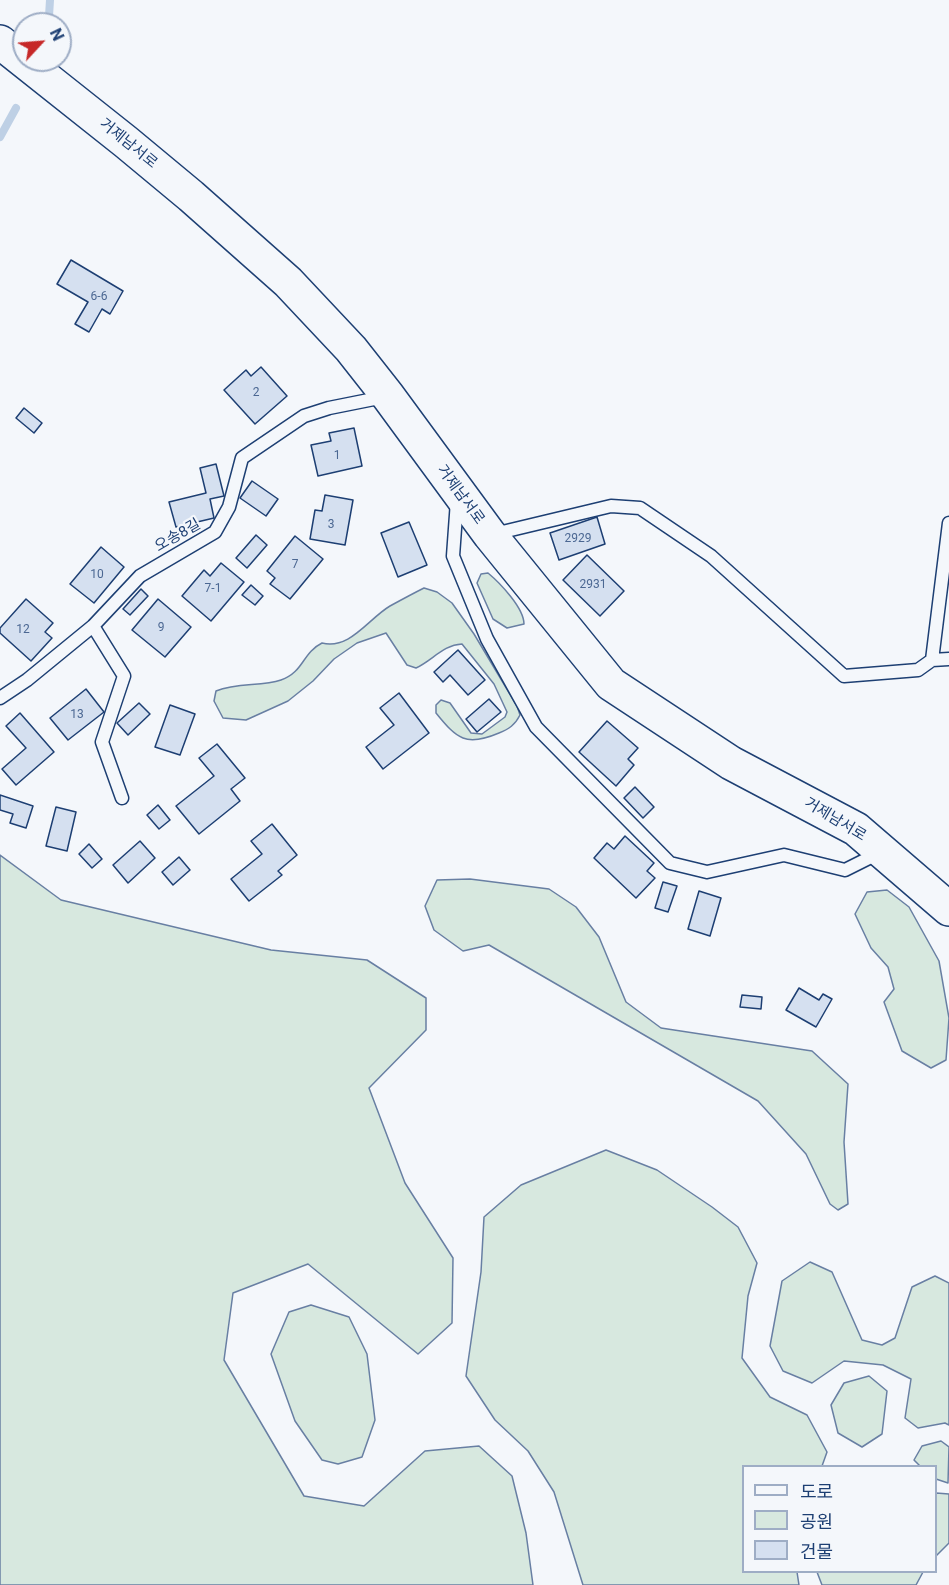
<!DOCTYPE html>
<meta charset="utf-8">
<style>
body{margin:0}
#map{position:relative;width:949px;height:1585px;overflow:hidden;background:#f4f7fb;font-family:Roboto,"Noto Sans KR",sans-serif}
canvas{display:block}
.legend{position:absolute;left:742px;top:1465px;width:195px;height:108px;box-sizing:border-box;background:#f4f7fb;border:2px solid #9eadc5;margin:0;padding:8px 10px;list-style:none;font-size:18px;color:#1d3f73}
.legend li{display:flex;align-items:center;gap:12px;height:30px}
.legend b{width:30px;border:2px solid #9eadc5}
.north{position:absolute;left:12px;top:12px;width:60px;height:60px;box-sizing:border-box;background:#f4f7fb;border:2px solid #9eadc5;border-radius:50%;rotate:64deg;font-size:16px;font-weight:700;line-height:24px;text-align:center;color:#1d3f73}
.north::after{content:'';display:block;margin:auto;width:21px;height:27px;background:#c62828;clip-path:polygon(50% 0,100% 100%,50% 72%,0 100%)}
</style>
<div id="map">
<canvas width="949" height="1585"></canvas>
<ul class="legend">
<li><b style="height:8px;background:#f4f7fb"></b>도로</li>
<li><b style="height:16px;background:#d7e8df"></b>공원</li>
<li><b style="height:16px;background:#d5e0f0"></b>건물</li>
</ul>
<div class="north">N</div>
</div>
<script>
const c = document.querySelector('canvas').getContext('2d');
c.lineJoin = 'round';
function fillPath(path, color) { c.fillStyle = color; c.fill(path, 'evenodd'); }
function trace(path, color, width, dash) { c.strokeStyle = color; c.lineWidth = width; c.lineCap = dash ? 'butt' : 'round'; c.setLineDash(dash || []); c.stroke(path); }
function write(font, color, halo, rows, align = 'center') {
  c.font = font + ' Roboto,"Noto Sans KR",sans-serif'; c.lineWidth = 4.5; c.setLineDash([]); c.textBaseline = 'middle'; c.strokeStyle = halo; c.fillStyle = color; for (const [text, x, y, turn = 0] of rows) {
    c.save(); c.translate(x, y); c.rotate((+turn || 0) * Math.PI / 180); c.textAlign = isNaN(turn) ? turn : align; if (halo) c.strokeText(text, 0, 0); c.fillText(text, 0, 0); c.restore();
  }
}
const green = new Path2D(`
 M488,573C500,583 524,608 524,624L507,628L493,619L477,583L481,574Z
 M424,588L437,592L452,603L474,634L517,706L520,715C515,725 509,729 499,733C466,747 457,739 436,713V705L441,700L450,703L471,733L482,734L505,717L507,712L494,684L462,644C443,645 433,660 416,668L407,665L386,633L357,643L334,659L313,681L288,701L246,720L223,718L214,701L216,691C238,682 261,687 281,680C304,672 302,653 322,643C350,650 368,619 390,606C401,600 412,594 424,588Z
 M0,855L61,900L271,950L367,960L426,998V1030L369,1088L405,1183L453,1258L452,1323L418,1354L308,1264L233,1293L224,1360L304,1496L364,1506L425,1451L479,1446L512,1476L526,1533L533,1585H0Z
 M470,879L549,889L576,907L599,937L626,1002L661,1028L812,1051L848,1084L844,1142L848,1204L838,1210L830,1204L806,1154L758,1101L489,945L463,951L434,930L425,906L437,880Z
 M887,890L909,907L939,961L949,1018L946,1060L931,1068L902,1051L884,1002L894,989L888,967L871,948L855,914L867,892Z
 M606,1150L657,1170L712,1207L738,1227L757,1263L748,1296L742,1358L770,1397L807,1415L827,1452L822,1466H744V1572H797L799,1585H583L554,1492L528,1451L495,1420L466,1376L481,1272L484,1217L521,1185Z
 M810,1262L832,1272L862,1340L882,1345L895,1338L912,1287L935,1276L949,1283V1425L945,1423L918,1428L905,1418L911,1379L883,1365L844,1361L812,1383L783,1371L770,1346L782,1281Z
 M311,1305L349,1317L367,1354L375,1420L362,1457L338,1464L322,1460L295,1421L271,1354L289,1312Z
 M869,1376L887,1391L882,1434L862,1447L838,1433L831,1405L844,1383Z
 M941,1441L949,1447L948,1483L936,1479V1466H920L914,1460L922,1446Z
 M936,1493L949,1494V1543L936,1556Z
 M817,1572H923L916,1585H822Z`);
fillPath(green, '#d7e8df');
trace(green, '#687fa3', 1.5);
trace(new Path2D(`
 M50,0L49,16L51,24
 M0,137L16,108`), '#bed0e5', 8);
const building = new Path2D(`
 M71,260L123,291L110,314L102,309L89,332L75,324L88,302L57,284Z
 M261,367L287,396L255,424L224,390L246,370L251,376Z
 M24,408L42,423L34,433L16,418Z
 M354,428L362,466L318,476L311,445L331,441L329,433Z
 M216,464L224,496L210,499L214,518L176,527L169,502L206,493L200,468Z
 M252,481L278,499L266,516L240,498Z
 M325,495L353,500L345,545L310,539L315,510L322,511Z
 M597,517L605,544L559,560L550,533Z
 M409,522L427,565L398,577L381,533Z
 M256,535L267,545L247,568L236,558Z
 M295,536L323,559L290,599L270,584L275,578L267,571Z
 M101,547L124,567L94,603L70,584Z
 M587,555L624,591L600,616L563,580Z
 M221,563L244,582L211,621L182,596L204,570L210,576Z
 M251,585L263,596L255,605L242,595Z
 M141,589L148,596L130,615L123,609Z
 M26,599L53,623L45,632L52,638L31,661L0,633V628Z
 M158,599L191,627L165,657L132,630Z
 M458,650L485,680L468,695L450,675L443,682L434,672Z
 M86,689L104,712L68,740L50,718Z
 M399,693L429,733L383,769L366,747L394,725L380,708Z
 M489,699L501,712L477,732L466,719Z
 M139,703L150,714L128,735L117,723Z
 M170,705L195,714L180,755L155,747Z
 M20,713L54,752L16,785L2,769L26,748L6,726Z
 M607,721L638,748L628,759L634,765L616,786L579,752Z
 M217,744L245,778L231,789L240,801L199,834L176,806L214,776L199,758Z
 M635,787L654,807L643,818L624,798Z
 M0,795L33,806L26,828L10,823L13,814L0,810Z
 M158,805L170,820L159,829L147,815Z
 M56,807L76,812L67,851L46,846Z
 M272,824L297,855L278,871L282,875L249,901L231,879L262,854L251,841Z
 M625,836L654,863L647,871L655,878L636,898L594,858L607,843L614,849Z
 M140,841L155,858L128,883L113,865Z
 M89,844L102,859L92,868L79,854Z
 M179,857L190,870L173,885L162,872Z
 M663,882L677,886L668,912L655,908Z
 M699,891L721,898L710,936L688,929Z
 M799,988L819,1000L823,994L832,999L816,1027L786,1010Z
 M742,995L762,997L761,1009L740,1007Z`);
fillPath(building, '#d5e0f0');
trace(building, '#1d3f73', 1.5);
const lane = new Path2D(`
 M457,501L453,556L487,639L536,727L670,863L707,872L784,855L845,870L879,853
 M494,534L611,506L640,508L711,556L844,676L918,670L932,660L949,659
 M93,626L124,676L102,742L122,798
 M932,660L949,523
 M0,698L27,680L93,626L140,576L215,532L229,507L242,458L304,416L329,408L384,397`);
const primary = new Path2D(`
 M0,42L126,142L191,196L288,282L351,349L388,396L490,535L611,684L731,763L856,829L949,909`);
trace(lane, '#1d3f73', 15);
trace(primary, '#1d3f73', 36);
trace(lane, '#f4f7fb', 12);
trace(primary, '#f4f7fb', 33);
write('12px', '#4b6792', null, [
 ["6-6",99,297],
 ["2",256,393],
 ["1",337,456],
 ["3",331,525],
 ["2929",578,539],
 ["7",295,565],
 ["10",97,575],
 ["2931",593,585],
 ["7-1",213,589],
 ["9",161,628],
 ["12",23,630],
 ["13",77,715]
]);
write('15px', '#1d3f73', '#f4f7fb', [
 ["거제남서로",128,144,39],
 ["거제남서로",460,495,54],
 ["오송8길",178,536,-30],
 ["거제남서로",835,820,31]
]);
</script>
